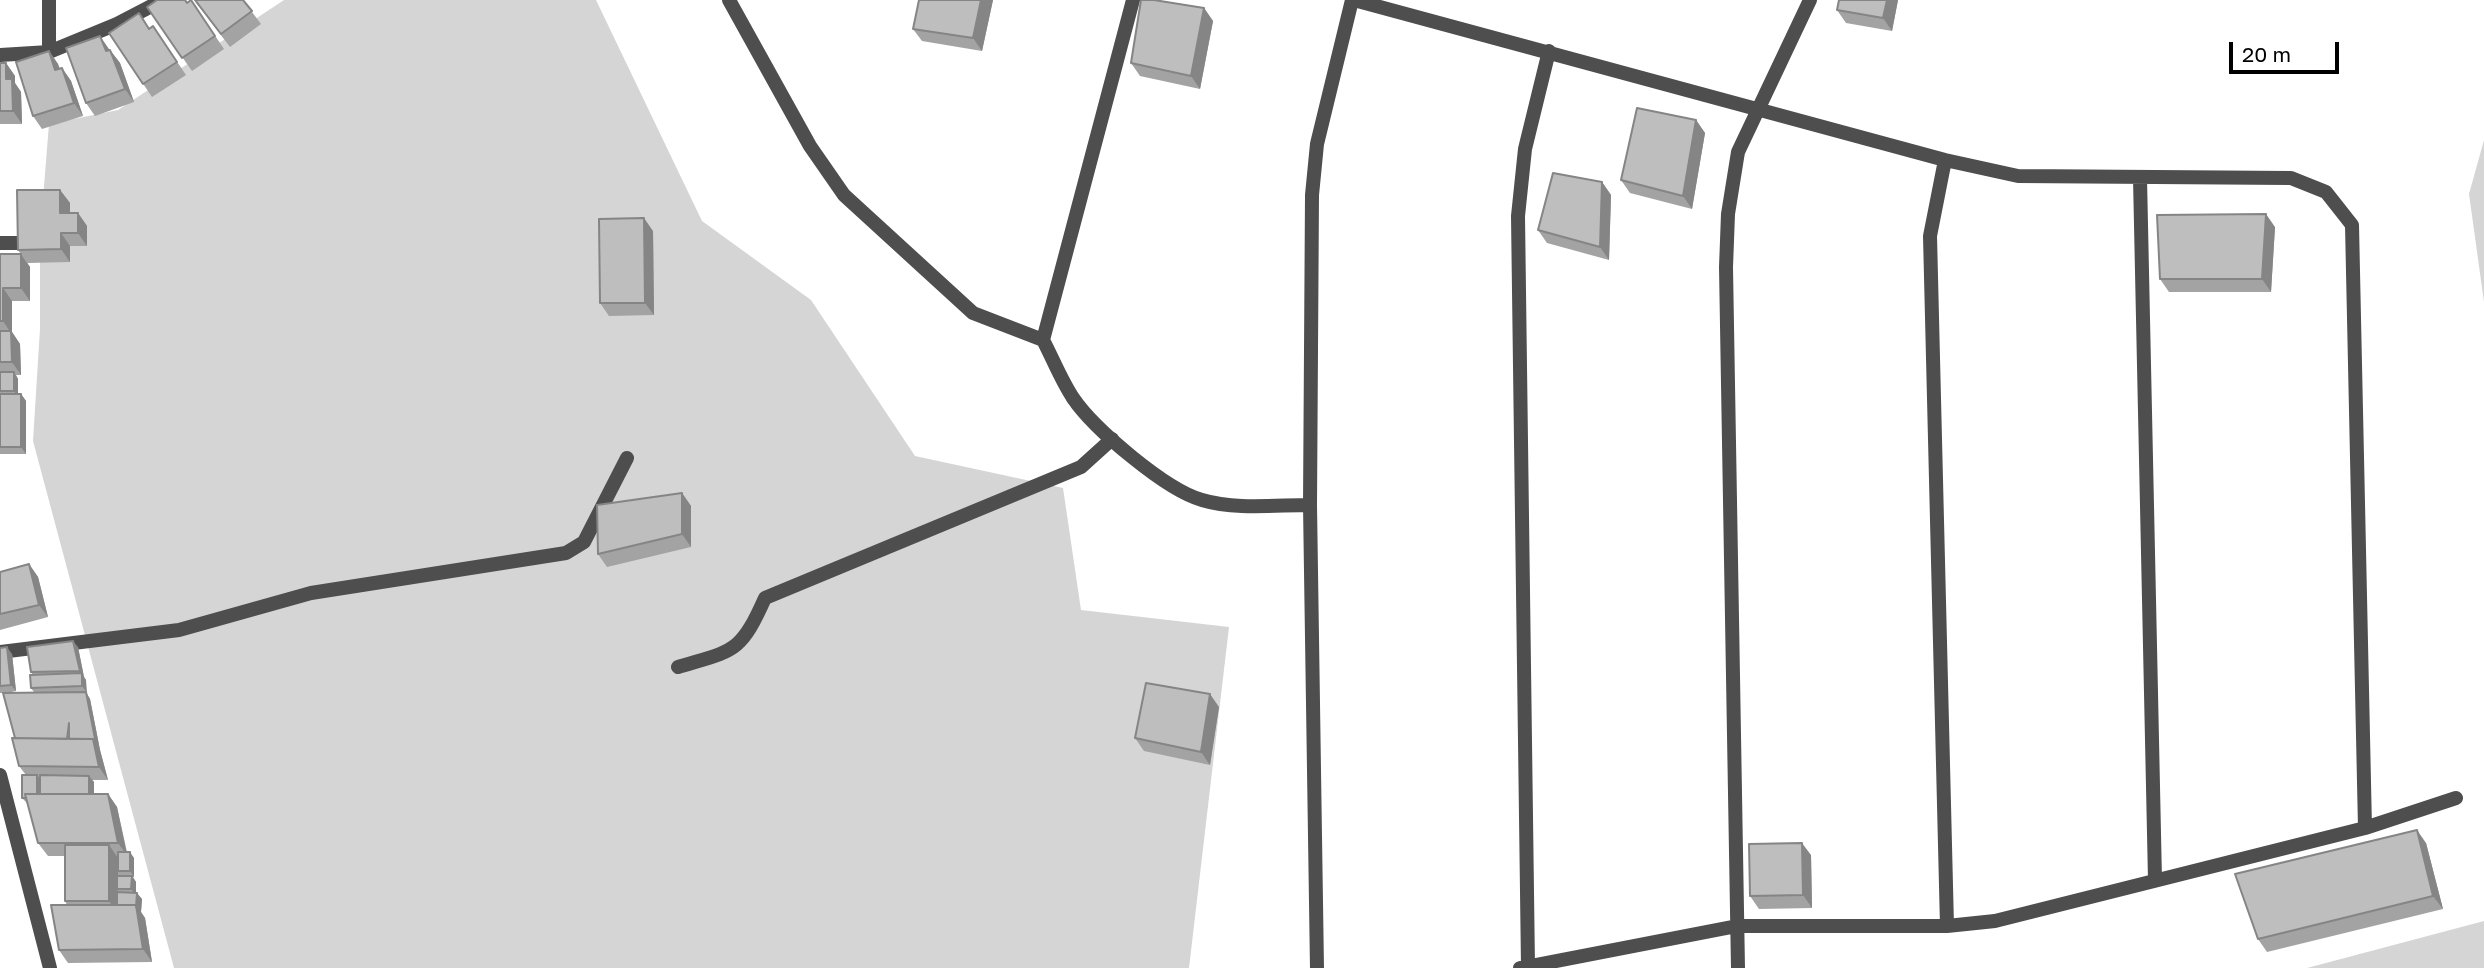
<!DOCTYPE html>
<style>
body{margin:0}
#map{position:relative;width:2484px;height:968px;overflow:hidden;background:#fff;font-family:"Golos Text",sans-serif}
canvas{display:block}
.scale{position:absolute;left:2229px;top:42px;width:110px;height:32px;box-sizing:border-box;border:4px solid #000;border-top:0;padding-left:9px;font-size:21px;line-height:24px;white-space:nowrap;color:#000;-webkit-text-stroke:5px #fff;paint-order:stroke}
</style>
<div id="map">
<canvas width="2484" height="968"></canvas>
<div class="scale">20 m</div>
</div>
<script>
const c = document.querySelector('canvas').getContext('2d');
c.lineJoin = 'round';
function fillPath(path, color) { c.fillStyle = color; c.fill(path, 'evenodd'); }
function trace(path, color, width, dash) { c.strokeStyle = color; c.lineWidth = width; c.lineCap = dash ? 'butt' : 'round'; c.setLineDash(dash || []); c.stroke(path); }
fillPath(new Path2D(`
 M284,0H596L702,221L811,300L915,456L1063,488L1081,610L1229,627L1189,968H174L33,441L40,329V236L49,124L118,110Z
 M2484,140V302L2469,194Z
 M2484,921V968H2307Z`), '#d5d5d5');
trace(new Path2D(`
 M0,652L179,630L311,593L566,553L584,542L627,458
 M678,667C734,650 740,654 765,598L1081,467L1112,439`), '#4e4e4e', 14);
trace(new Path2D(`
 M49,0V52
 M729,0L810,146L844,195L973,313L1043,340
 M1133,0L1043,340C1053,359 1061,380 1073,398C1094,429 1166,490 1202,500C1235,510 1276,505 1310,505
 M1354,0L1945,160L2018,176L2291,178L2326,192L2352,225L2365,828
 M0,55L49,52L117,24L163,0
 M1945,160L1930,236L1947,926
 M2140,178L2155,880
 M0,243H33
 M0,775L50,968
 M1528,966L1518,216L1525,149L1549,51
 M1317,968L1310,505L1312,195L1317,144L1352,0
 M1520,968L1737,926H1947L1995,921L2365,828L2456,798
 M1738,968L1726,267L1728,214L1738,152L1810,0`), '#4e4e4e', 14);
fillPath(new Path2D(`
 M191,0L224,49L192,71L147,7L187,3Z
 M194,0H243L261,24L230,47Z
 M993,0L982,51L922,41L913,29Z
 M1839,0H1898L1892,31L1846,23L1837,10Z
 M1204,8L1213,21L1200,89L1140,76L1131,63Z
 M153,26L186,75L152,97L109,33L149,28Z
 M110,50L120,63L134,102L95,116L86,103Z
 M49,51L58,64L60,69L62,68L71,81L83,116L42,129L33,116Z
 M0,63H6L15,76V83L21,92L22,124H0Z
 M1696,120L1705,133L1692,209L1630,193L1621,180Z
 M1602,182L1611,195L1609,260L1547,243L1538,230Z
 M60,190L70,203V213H78L87,226V246H70V262L27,263L18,250Z
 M2275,227L2271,292H2169L2160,279Z
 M653,231L654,315L609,316L600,303Z
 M0,254H21L30,267V301H12V332L20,344L21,375H16L18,379V394H21L26,401V454H0Z
 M682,493L691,506V547L607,567L598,554Z
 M29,564L38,577L48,617L0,630V572Z
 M78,647L84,677L86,680V693L90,699L100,750L108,780H92L94,782V794H108L117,807L127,852L134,858V877H133L136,882V893L142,899L141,912L145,918L152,962L68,963L59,950L67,905L65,901V856H48L38,843L28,804L22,798L26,775L19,766L15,738L3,693H0V648L12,654L16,691L7,693L34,692L31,688L33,675L31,672Z
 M1219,707L1210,765L1144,751L1135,738Z
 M2426,843L2443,909L2267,952L2258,939Z
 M1811,855L1812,908L1759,909L1750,896Z`), '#a3a3a3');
fillPath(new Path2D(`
 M981,0H993L982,51L973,38Z
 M1887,0H1898L1892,31L1883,18Z
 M1204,8L1213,21L1200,89L1191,76Z
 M100,36L109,49L115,64L106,51Z
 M110,50L120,63L134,102L125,89Z
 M49,51L58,64L64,83L55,70Z
 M6,63L15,76V83L21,92L22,124L13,111L6,79Z
 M62,68L71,81L83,116L74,103Z
 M1696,120L1705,133L1692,209L1683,196Z
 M1602,182L1611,195L1609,260L1600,247Z
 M60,190L70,203V226L60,213Z
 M78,213L87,226V246L78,233Z
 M2266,214L2275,227L2271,292L2262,279Z
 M644,218L653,231L654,315L645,303Z
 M61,233L70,246V262L61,249Z
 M21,254L30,267V301L21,288Z
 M3,288L12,301V332L20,344L21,375L12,362L11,333L3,321Z
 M14,372L18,379V398L14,391Z
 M21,394L26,401V454L21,447Z
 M682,493L691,506V547L682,534Z
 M29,564L38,577L48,617L39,605Z
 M73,641L78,647L84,677L86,680L87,693L82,686V674L80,671Z
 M7,647L12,654L16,691L11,685Z
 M86,692L90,699L100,750L108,780L99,767L93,739Z
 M1210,694L1219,707L1210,765L1201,752Z
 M37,775L42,782V798H37Z
 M89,776L94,782V804L89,798Z
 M108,794L117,807L127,855L118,843Z
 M2417,830L2426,843L2443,909L2433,896Z
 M1802,843L1811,855L1812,908L1803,895Z
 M109,845L118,858V889H117L118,892V914L109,901Z
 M130,852L134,858V877L130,871Z
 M132,876L136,882V896L131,889Z
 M137,893L142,899L141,912L145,918L152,962L143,949L136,905Z`), '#858585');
const building = new Path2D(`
 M157,0H185L187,3L191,0L215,36L182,58L147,7Z
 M195,0H243L252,11L221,34Z
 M919,0H981L973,38L913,29Z
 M1141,0H1154L1204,8L1191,76L1131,63Z
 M1839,0H1887L1883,18L1837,10Z
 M139,13L149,29L153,26L177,62L143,84L109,33Z
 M100,36L106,51L110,50L125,89L86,103L66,48Z
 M49,51L55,70L62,68L74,103L33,116L16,62Z
 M0,63H6V79H12L13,111H0Z
 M1637,108L1696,120L1683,196L1621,180Z
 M1553,173L1602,182L1600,247L1538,230Z
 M17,190H60V213H78V233H61V249L18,250Z
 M2266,214L2262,279H2160L2157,215Z
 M644,218L645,303H600L599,219Z
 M0,254H21V288H3V321H0Z
 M0,331H11L12,362H0Z
 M0,372H14V391H0Z
 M0,394H21V447H0Z
 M682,493V534L598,554L597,505Z
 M29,564L39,605L0,614V572Z
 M73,641L80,671L31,672L27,647Z
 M7,647L11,685L0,686V648Z
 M82,673V686L31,688L30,675Z
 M1146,683L1210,694L1201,752L1135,738Z
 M86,692L96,744L93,739H69V723L67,739L15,738L3,693Z
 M12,738L93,739L99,767L19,766Z
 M22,775H37V794H25L26,798H22Z
 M40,775L89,776V794H40Z
 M25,794H108L118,843H38Z
 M2417,830L2433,896L2258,939L2235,874Z
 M1802,843L1803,895L1750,896L1749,844Z
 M65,845H109V901H65Z
 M118,852H130V871H118Z
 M117,876H132L131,889H117Z
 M117,892L137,893L136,907V905H117Z
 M51,905H136L143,949L59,950Z`);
fillPath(building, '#bebebe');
trace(building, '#858585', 2);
</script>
